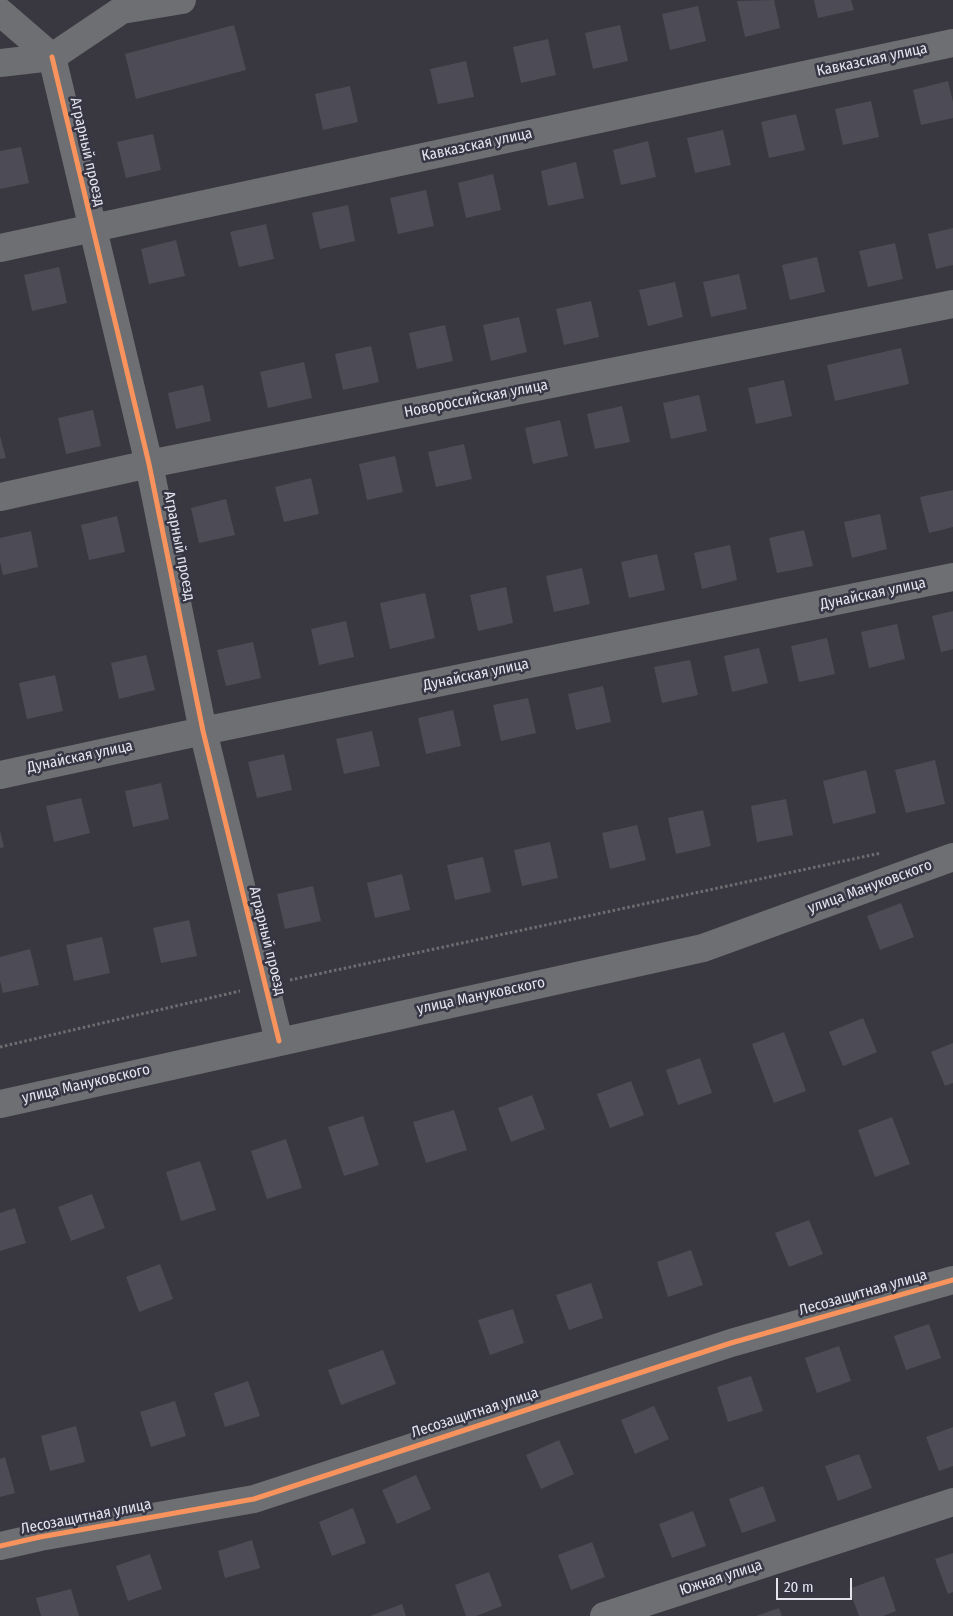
<!DOCTYPE html>
<meta charset="utf-8">
<style>
body{margin:0}
#map{position:relative;width:953px;height:1616px;overflow:hidden;background:#393840;font-family:"Fira Sans Condensed",sans-serif}
canvas{display:block}
.scale{position:absolute;left:776px;top:1578px;width:76px;height:22px;box-sizing:border-box;border:2px solid #e5e4ee;border-top:0;padding-left:6px;font-size:15px;line-height:18px;white-space:nowrap;color:#e5e4ee;-webkit-text-stroke:4px #363544;paint-order:stroke}
</style>
<div id="map">
<canvas width="953" height="1616"></canvas>
<div class="scale">20 m</div>
</div>
<script>
const c = document.querySelector('canvas').getContext('2d');
c.lineJoin = 'round';
function fillPath(path, color) { c.fillStyle = color; c.fill(path, 'evenodd'); }
function trace(path, color, width, dash) { c.strokeStyle = color; c.lineWidth = width; c.lineCap = dash ? 'butt' : 'round'; c.setLineDash(dash || []); c.stroke(path); }
function write(font, color, halo, rows, align = 'center') {
  c.font = font + ' "Fira Sans Condensed",sans-serif'; c.lineWidth = 5; c.setLineDash([]); c.textBaseline = 'middle'; c.strokeStyle = halo; c.fillStyle = color; for (const [text, x, y, turn = 0] of rows) {
    c.save(); c.translate(x, y); c.rotate((+turn || 0) * Math.PI / 180); c.textAlign = isNaN(turn) ? turn : align; if (halo) c.strokeText(text, 0, 0); c.fillText(text, 0, 0); c.restore();
  }
}
fillPath(new Path2D(`
 M774,0L780,28L745,37L737,1Z
 M814,0H851L854,10L818,18Z
 M698,6L706,41L670,50L662,14Z
 M234,25L246,70L136,99L125,54Z
 M620,25L628,61L593,69L585,33Z
 M548,39L556,75L521,83L513,47Z
 M466,61L474,97L438,104L430,69Z
 M948,81L953,102V118L921,125L913,90Z
 M350,86L358,122L323,130L315,94Z
 M871,101L879,137L843,145L835,109Z
 M796,114L805,150L769,158L761,122Z
 M723,130L731,165L695,173L687,138Z
 M153,134L161,170L126,178L117,142Z
 M648,141L656,177L621,185L613,150Z
 M21,147L29,183L0,189V151Z
 M576,162L584,198L548,206L541,171Z
 M493,174L501,210L466,218L458,183Z
 M426,190L434,226L398,234L390,198Z
 M348,205L355,241L320,249L312,213Z
 M266,224L274,259L239,267L230,232Z
 M953,228V265L936,269L928,234Z
 M176,240L185,276L149,284L141,249Z
 M895,243L903,279L868,287L859,251Z
 M817,257L825,292L790,300L782,265Z
 M59,267L67,303L32,311L24,275Z
 M739,274L747,309L711,317L703,282Z
 M675,282L683,317L648,326L639,290Z
 M591,301L599,337L564,345L556,309Z
 M519,317L527,352L491,361L483,325Z
 M445,325L453,361L417,369L409,333Z
 M371,346L379,382L343,390L335,354Z
 M901,348L909,384L835,401L827,365Z
 M304,362L312,398L268,408L260,372Z
 M784,380L792,416L756,424L748,388Z
 M203,385L211,421L176,429L168,393Z
 M699,395L707,431L671,439L663,403Z
 M622,406L630,442L595,449L587,414Z
 M93,410L101,446L66,454L58,418Z
 M560,420L568,456L533,464L525,428Z
 M0,436L6,458L0,459Z
 M464,444L472,479L436,487L428,452Z
 M395,456L403,492L367,500L359,464Z
 M311,478L319,514L284,522L275,487Z
 M953,490V527L929,533L920,497Z
 M226,499L235,535L199,543L191,508Z
 M880,514L887,549L852,558L844,522Z
 M117,516L125,552L89,560L81,525Z
 M804,530L813,566L777,573L769,538Z
 M31,531L38,567L3,575L0,562V538Z
 M730,545L737,580L702,589L694,553Z
 M657,554L665,590L629,598L621,562Z
 M582,568L590,604L554,612L546,576Z
 M506,587L513,623L478,631L470,595Z
 M425,593L435,638L390,649L380,603Z
 M953,611V649L941,652L932,616Z
 M346,621L354,657L319,665L311,629Z
 M897,624L905,659L869,668L861,632Z
 M827,638L835,674L799,682L791,646Z
 M253,642L261,678L226,686L217,650Z
 M759,648L768,683L732,692L724,656Z
 M146,655L155,690L119,699L111,663Z
 M690,660L698,695L662,703L654,667Z
 M55,675L63,711L27,719L19,683Z
 M603,686L611,722L576,730L568,694Z
 M528,698L536,733L501,741L493,705Z
 M453,710L461,746L426,754L418,718Z
 M372,731L380,766L344,774L336,739Z
 M284,754L292,790L257,798L248,762Z
 M935,760L945,804L906,813L895,770Z
 M866,770L876,813L833,824L823,781Z
 M161,783L169,819L133,827L125,791Z
 M81,798L90,833L54,842L46,806Z
 M786,799L793,835L757,842L751,806Z
 M703,810L711,846L676,854L668,818Z
 M637,825L646,860L610,869L602,833Z
 M0,831L4,847L0,848Z
 M550,842L558,878L522,886L514,850Z
 M483,857L491,892L455,900L447,865Z
 M402,874L410,910L375,918L367,883Z
 M313,886L321,921L285,929L277,894Z
 M901,903L914,937L880,950L867,916Z
 M189,920L197,956L161,963L153,928Z
 M102,937L110,973L74,981L66,945Z
 M30,949L39,985L3,993L0,981V957Z
 M863,1018L877,1052L843,1066L829,1032Z
 M784,1032L806,1091L774,1103L752,1044Z
 M953,1043V1083L945,1086L931,1052Z
 M700,1058L712,1093L678,1105L666,1070Z
 M631,1081L644,1115L610,1128L597,1094Z
 M532,1095L545,1129L511,1142L498,1108Z
 M454,1110L467,1150L426,1163L413,1122Z
 M363,1116L379,1165L344,1176L328,1127Z
 M892,1117L910,1164L875,1177L858,1130Z
 M286,1139L302,1188L267,1199L251,1151Z
 M200,1161L216,1210L181,1221L166,1172Z
 M92,1194L105,1228L71,1241L58,1207Z
 M15,1208L26,1243L0,1251V1213Z
 M809,1220L823,1254L789,1267L775,1233Z
 M691,1250L703,1285L668,1297L657,1262Z
 M160,1264L173,1299L139,1312L126,1277Z
 M591,1283L603,1318L569,1330L556,1295Z
 M513,1309L524,1343L490,1355L478,1320Z
 M929,1324L941,1358L906,1370L894,1336Z
 M839,1346L851,1381L817,1393L805,1358Z
 M383,1350L396,1384L341,1405L328,1370Z
 M751,1376L763,1411L728,1422L717,1387Z
 M248,1381L260,1416L225,1427L214,1393Z
 M175,1401L186,1436L151,1447L140,1412Z
 M654,1406L669,1439L635,1454L621,1420Z
 M76,1426L85,1462L50,1471L41,1436Z
 M953,1427V1466L939,1471L926,1437Z
 M559,1440L574,1474L541,1489L526,1455Z
 M859,1454L872,1488L838,1501L825,1466Z
 M5,1457L15,1493L0,1497V1459Z
 M416,1475L431,1509L397,1524L382,1490Z
 M763,1486L776,1521L742,1533L729,1499Z
 M353,1508L366,1543L332,1556L319,1522Z
 M693,1511L706,1546L672,1558L659,1524Z
 M252,1540L260,1568L225,1578L218,1551Z
 M592,1542L605,1577L571,1590L558,1555Z
 M953,1553V1592L948,1594L935,1559Z
 M150,1554L162,1589L128,1601L116,1566Z
 M489,1572L502,1606L476,1616H466L455,1585Z
 M884,1576L896,1611L883,1616H859L849,1589Z
 M71,1589L79,1616H41L36,1598Z
 M402,1604L406,1616H370Z
 M779,1608L782,1616H756Z`), '#4d4c56');
trace(new Path2D(`
 M290,980L881,853
 M0,1047L240,991`), '#6e6e72', 3, [2.5, 2.5]);
trace(new Path2D(`
 M0,12L52,57
 M52,57L149,464L203,731L279,1041
 M0,63L52,57L122,10L182,0
 M0,248L953,43
 M0,497L149,464L953,304
 M0,775L203,731L953,577
 M0,1104L703,948L953,857
 M0,1546L40,1537L254,1499L731,1343L953,1280
 M604,1616L953,1502`), '#6e6f72', 28);
trace(new Path2D(`
 M52,57L149,464L203,731L279,1041
 M0,1546L40,1537L254,1499L731,1343L953,1280`), '#f8935d', 5);
write('15px', '#e5e4ee', '#363544', [
 ["Кавказская улица",872,60,-12],
 ["Кавказская улица",477,145,-12],
 ["Аграрный проезд",87,152,77],
 ["Новороссийская улица",476,399,-11],
 ["Аграрный проезд",179,546,79],
 ["Дунайская улица",873,594,-12],
 ["Дунайская улица",476,675,-12],
 ["Дунайская улица",80,757,-12],
 ["улица Мануковского",870,887,-20],
 ["Аграрный проезд",267,941,76],
 ["улица Мануковского",481,996,-12],
 ["улица Мануковского",86,1084,-13],
 ["Лесозащитная улица",863,1293,-16],
 ["Лесозащитная улица",475,1413,-18],
 ["Лесозащитная улица",86,1517,-11],
 ["Южная улица",721,1578,-18]
]);
</script>
